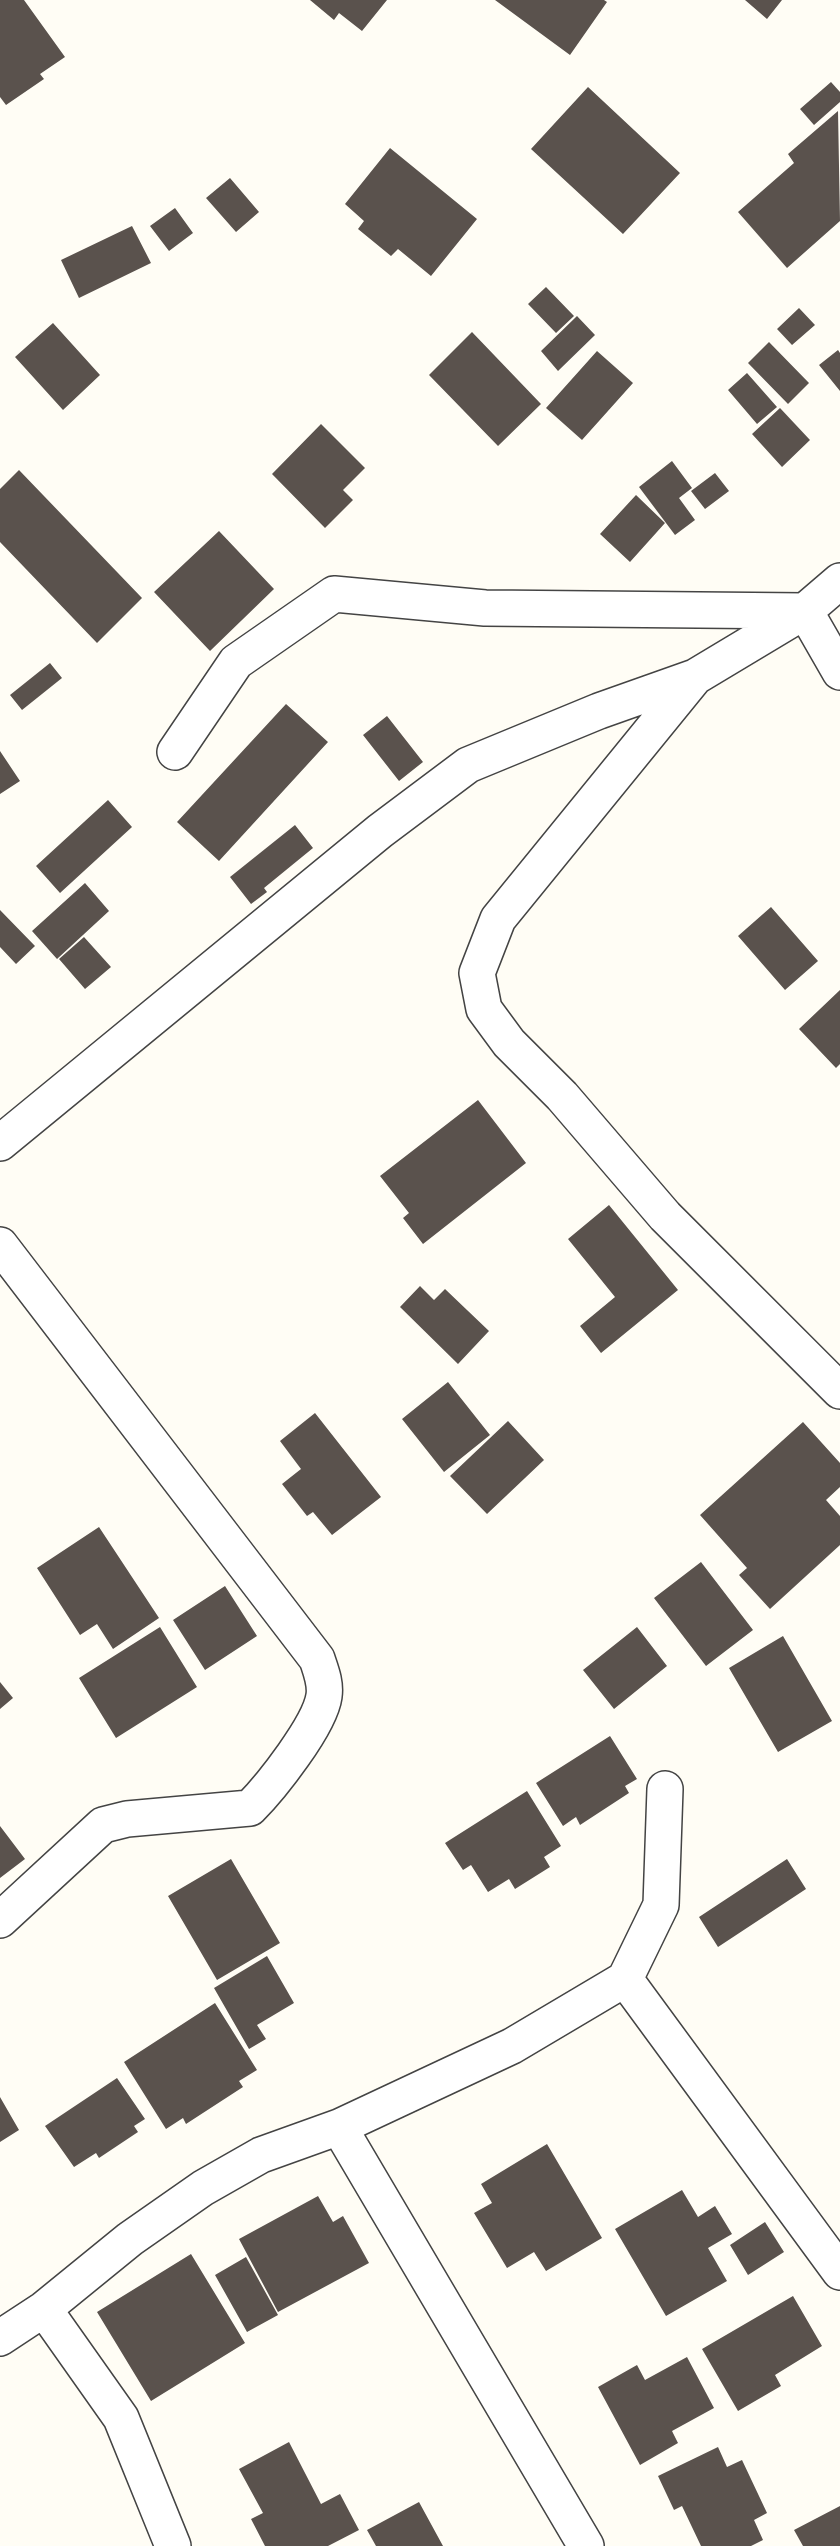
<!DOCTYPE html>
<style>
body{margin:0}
canvas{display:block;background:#fffdf5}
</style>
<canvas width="840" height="2546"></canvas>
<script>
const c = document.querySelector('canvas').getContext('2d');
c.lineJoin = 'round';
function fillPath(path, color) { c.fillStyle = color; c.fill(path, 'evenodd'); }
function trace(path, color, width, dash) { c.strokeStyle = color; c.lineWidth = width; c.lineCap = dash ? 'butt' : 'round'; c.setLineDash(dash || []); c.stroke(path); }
fillPath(new Path2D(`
 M0,0H24L65,57L40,74L44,79L6,105L0,97Z
 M310,0H387L362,31L339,13L334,20Z
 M495,0H604L607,2L570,55Z
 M745,0H782L767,19Z
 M831,82L840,92V102L814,125L800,109Z
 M588,87L680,173L623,234L531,149Z
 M838,111L840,221L787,268L738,212L794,163L788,154Z
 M390,148L477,219L431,276L398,249L391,256L358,229L364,221L345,204Z
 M230,178L259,212L236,232L206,198Z
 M175,208L193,233L169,251L150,226Z
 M132,226L151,263L79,298L61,260Z
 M546,287L574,316L556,333L528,304Z
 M799,308L815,325L792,345L777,329Z
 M577,316L595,335L558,371L541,351Z
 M53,323L100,375L63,410L15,357Z
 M472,332L541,404L498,446L429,375Z
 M769,342L809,383L788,404L748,363Z
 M838,350L840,353V391L819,365Z
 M597,351L633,383L582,440L546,408Z
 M747,373L777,407L757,424L728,390Z
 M780,408L810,440L782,467L752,434Z
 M321,424L365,468L343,490L353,500L325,528L272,474Z
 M672,461L692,488L679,498L695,520L675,535L639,487Z
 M19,470L142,598L97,643L0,542V489Z
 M715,473L729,491L705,509L691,491Z
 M636,495L665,523L630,562L600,534Z
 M219,531L274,589L210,651L154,592Z
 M50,663L62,678L22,710L10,695Z
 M286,704L328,742L219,861L177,822Z
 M387,716L423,762L399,781L363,735Z
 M0,751L20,781L0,794Z
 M108,800L132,827L60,893L36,866Z
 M295,825L313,848L264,888L267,892L251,904L230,877Z
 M85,883L109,911L57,959L32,931Z
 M771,907L818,961L785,990L738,936Z
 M0,910L35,946L16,964L0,947Z
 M84,937L111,967L85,989L59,959Z
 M840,990V1064L836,1068L799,1029Z
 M478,1100L526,1163L423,1244L403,1218L409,1213L380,1176Z
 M609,1205L678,1290L601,1353L580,1326L615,1297L568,1239Z
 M420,1286L434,1300L445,1289L489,1331L458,1364L400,1307Z
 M448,1382L490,1435L444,1472L402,1419Z
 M315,1413L381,1497L332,1535L313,1512L307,1516L282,1484L301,1469L280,1441Z
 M508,1421L544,1460L487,1514L450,1476Z
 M803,1422L840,1463V1487L826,1500L840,1516V1545L770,1609L739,1575L747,1568L700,1515Z
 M99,1527L159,1618L113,1649L97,1624L80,1635L37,1568Z
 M701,1562L753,1630L706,1666L654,1598Z
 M225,1586L257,1636L205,1670L173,1620Z
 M160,1627L197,1687L116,1738L79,1678Z
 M637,1627L667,1666L614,1709L583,1670Z
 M783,1636L832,1721L778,1752L729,1668Z
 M0,1682L13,1698L0,1709Z
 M610,1736L637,1779L625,1786L629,1793L580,1825L576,1817L563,1826L536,1783Z
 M527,1791L561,1846L544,1857L550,1867L515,1889L509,1879L488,1892L471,1865L463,1870L445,1843Z
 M0,1826L25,1859L0,1878Z
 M231,1859L280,1943L217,1980L168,1896Z
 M787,1859L806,1889L718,1947L699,1917Z
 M267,1956L294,2003L257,2025L266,2039L249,2049L214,1988Z
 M215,2003L257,2070L239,2081L243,2087L186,2124L183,2118L166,2129L124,2062Z
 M117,2078L145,2119L134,2126L138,2132L99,2158L96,2153L74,2167L45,2126Z
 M0,2097L19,2130L0,2142Z
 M547,2144L602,2238L546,2271L534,2252L507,2268L474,2213L492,2203L481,2184Z
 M682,2190L698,2217L715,2206L732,2234L708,2248L727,2281L666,2316L615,2229Z
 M318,2196L333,2222L343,2216L369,2263L278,2312L239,2239Z
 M765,2222L784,2252L748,2275L730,2245Z
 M191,2254L245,2343L151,2401L97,2312Z
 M246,2257L278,2315L247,2332L215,2275Z
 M793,2296L822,2346L775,2375L781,2386L738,2411L702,2349Z
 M687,2357L714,2408L672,2431L678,2443L640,2465L598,2387L637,2365L645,2380Z
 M289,2442L321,2504L340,2494L359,2530L328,2546H265L251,2519L263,2513L239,2469Z
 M718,2447L727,2467L742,2460L767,2513L754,2520L763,2540L751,2546H701L682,2506L674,2510L658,2476Z
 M419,2502L443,2546H376L367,2530Z
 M840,2506V2546H803L794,2530Z`), '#5a524d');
const minor = new Path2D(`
 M805,611L840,672
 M695,677L498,919L477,973L484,1009L509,1043L562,1096L665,1216L840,1391
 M175,752L236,662L334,594L485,608L805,611
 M0,1143L380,831L468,765L599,711L695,677L805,611L840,581
 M0,1245L317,1659C321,1671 326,1683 324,1696C320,1725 271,1787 250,1808L127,1819L103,1825L0,1920
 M625,1979L840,2272
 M339,2127L586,2546
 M44,2309L121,2418L173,2546
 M0,2338L44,2309L130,2239L203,2188L261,2155L339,2127L512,2046L625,1979L661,1905L665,1789`);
trace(minor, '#444', 38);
trace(minor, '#fff', 35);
</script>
